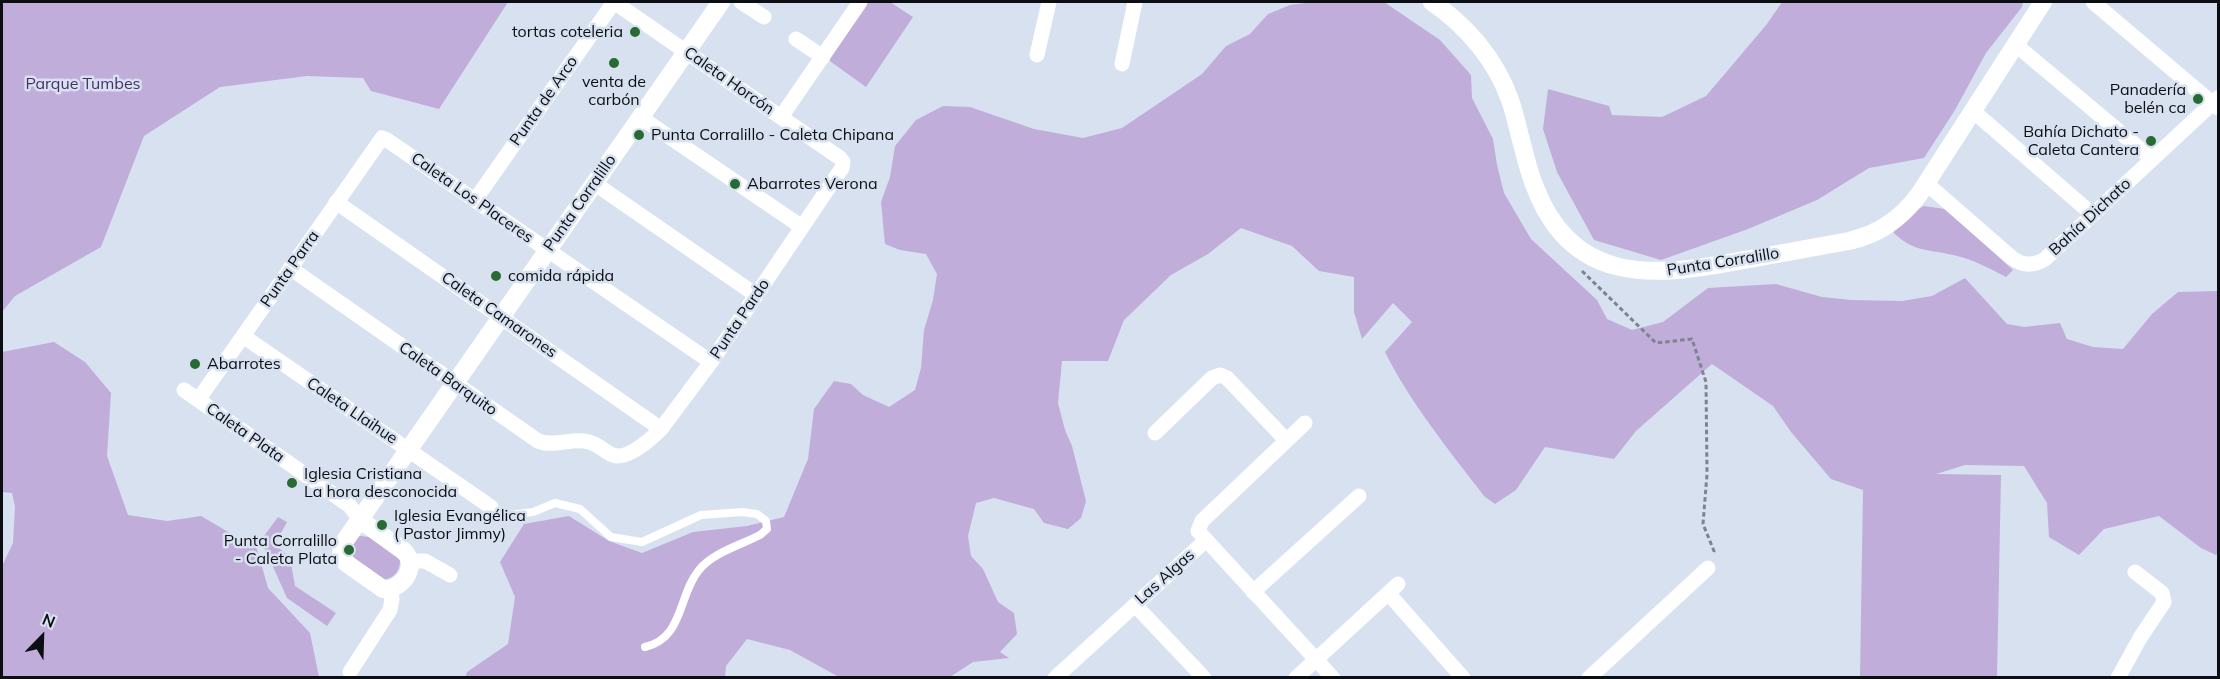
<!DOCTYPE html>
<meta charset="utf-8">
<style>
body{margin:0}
#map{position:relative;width:2220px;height:679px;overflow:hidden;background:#d7e1f0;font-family:Mulish,sans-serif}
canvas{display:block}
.frame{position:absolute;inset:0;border:3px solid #0b0e13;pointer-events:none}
.north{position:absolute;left:12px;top:607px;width:60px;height:60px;-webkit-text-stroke:4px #d7e1f0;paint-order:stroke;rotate:23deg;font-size:16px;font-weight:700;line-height:24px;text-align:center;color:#0b0e13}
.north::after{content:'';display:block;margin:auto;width:21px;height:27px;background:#0b0e13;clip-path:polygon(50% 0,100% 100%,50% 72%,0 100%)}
</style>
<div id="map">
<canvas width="2220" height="679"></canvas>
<div class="frame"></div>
<div class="north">N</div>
</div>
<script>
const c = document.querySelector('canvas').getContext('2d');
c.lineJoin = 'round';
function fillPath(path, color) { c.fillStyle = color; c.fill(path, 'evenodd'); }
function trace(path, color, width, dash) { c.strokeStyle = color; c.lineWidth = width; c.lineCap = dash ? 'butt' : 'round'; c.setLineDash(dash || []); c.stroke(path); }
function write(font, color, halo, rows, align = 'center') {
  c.font = font + ' Mulish,sans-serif'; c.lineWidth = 5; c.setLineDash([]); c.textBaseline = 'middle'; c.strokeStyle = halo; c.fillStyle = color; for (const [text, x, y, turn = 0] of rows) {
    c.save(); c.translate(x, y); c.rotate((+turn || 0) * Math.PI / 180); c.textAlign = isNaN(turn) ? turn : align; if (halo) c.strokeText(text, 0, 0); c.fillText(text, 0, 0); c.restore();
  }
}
fillPath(new Path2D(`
 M2,2H508L439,109L371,91L363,78L307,76L220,87L144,136L101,247L15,296L2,312Z
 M867,2H890L913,17L866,87L827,59Z
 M1314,2H1384L1440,40L1471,75L1472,98L1493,139L1497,165L1504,193L1531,239L1597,300L1607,319L1632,330L1663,322L1708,288L1776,284L1822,297L1852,300L1902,301L1932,296L1965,278L2007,324L2024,327L2060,323L2067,339L2093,347L2123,349L2152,314L2178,292L2218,291V553L2216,555L2201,548L2159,516L2104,529L2079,555L2049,537L2047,503L2024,466L1965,465L1936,474L2001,475L1997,677H1860L1863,490L1831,479L1791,432L1773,406L1712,364L1636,431L1614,459L1545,447L1516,490L1495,504L1484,496C1449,450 1411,404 1385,352L1412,322L1393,303L1362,339L1354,312V277L1319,271L1292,246L1241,228L1208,254L1171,275L1124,320L1108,361H1062L1058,403L1065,430L1072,446L1086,501L1081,518L1068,529L1044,523L1034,509L994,498L976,503L968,536L971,556L983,569L998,602L1014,613L1017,634L1000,652L1009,658L973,662L950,677H839L790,650L747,639L726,666L725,677L465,678L467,672L508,644L515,597L500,562L524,524L569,516L609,541L642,553L693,532L747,526L784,517L808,459L814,409L834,381L851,384L863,395L889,407L915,390L921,368L924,330L933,300L937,274L926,254L900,250L885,244L881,202L890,177L895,146L916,120L943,106L970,107L1034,129L1083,138L1122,128L1202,74L1226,46L1250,34L1268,14L1290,5Z
 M1782,2H2023L2022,7L1986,53L1955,110L1924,158L1869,168L1817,200L1748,229L1661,260L1594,240L1557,172L1543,129L1548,89L1609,106L1612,115L1662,117L1706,96L1767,24Z
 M1924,206L1945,209L2013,270L2006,277C1989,268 1972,259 1953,255C1927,249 1912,252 1892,231L1910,214Z
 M54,342L85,362L111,393L107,456L128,515L167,521L201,516L257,549L268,588L310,633L319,677H2V566L13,543L15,507L12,493L2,492V352Z
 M278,517L287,522L275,544L290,558L295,586L336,613L327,626L287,598L261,540Z
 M360,536L369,537L400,560C400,571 395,577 384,580L354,558C348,550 351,540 360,536Z`), '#c0adda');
trace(new Path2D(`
 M1582,271L1656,343L1692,339L1706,382L1707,474L1703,524L1714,551L1713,554`), '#7d848e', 3, [4.5, 3]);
trace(new Path2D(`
 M491,507L510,515L533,512L555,503L580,509L611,537L642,542L701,515L742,512L757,514L766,521L767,529L760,535C741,545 712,553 699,570C678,595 684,638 645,647`), '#fff', 8);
trace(new Path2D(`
 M741,2L764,17
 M2093,2L2218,108
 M796,39L823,57
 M2016,45L2152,159
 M1037,55L1049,2
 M1122,64L1135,2
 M1973,111L2092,214
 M640,117L802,227
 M781,117L860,2
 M594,183L756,295
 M1926,183L2012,258C2023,266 2034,266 2045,259L2218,98
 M475,200L614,2
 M336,202L661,429
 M290,268L538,441C552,447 569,439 584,441C597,442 603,451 613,455C627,461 652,438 661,429L711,362L842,168L843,162L840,158L614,2
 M243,336L491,507
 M184,390L350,506L360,520
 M198,400L382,138L387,140L711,362
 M1305,423L1202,521L1198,531L1333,678
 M1155,433L1212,378L1220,375L1227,378L1286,440
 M410,561H425L450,575
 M1253,592L1359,496
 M1388,593L1463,678
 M1135,605L1204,678
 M350,672L390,610L392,599L389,589
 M1055,678L1205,541
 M1296,678L1398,584
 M1589,678L1708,568
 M2118,678L2140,638L2164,602L2162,593L2135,572`), '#fff', 15);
trace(new Path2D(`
 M1432,2C1467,26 1496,60 1510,100C1515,114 1518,129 1522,144C1526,158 1529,173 1535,187C1571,282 1649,278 1733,262C1772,255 1810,248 1849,241C1879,234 1899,220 1918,196L2043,2
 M360,520L404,551C419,566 402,591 383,589L346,563L341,553L342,545L721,2`), '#fff', 18);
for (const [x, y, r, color] of [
 [635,32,6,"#276a34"],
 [614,63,6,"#276a34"],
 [2198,99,6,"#276a34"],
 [639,135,6,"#276a34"],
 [2151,141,6,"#276a34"],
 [735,184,6,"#276a34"],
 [496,276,6,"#276a34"],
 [195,364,6,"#276a34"],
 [292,483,6,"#276a34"],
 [382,525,6,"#276a34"],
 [349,550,6,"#276a34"]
]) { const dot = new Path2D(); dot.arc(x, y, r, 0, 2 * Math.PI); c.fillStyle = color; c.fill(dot); trace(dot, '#d7e1f0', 2); }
write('16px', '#0b0e13', '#d7e1f0', [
 ["tortas coteleria",623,32,"right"],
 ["venta de",614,82,"center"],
 ["carbón",614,100,"center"],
 ["Panadería",2186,90,"right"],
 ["belén ca",2186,108,"right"],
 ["Bahía Dichato -",2139,132,"right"],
 ["Caleta Cantera",2139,150,"right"],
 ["Punta Corralillo - Caleta Chipana",651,135],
 ["Abarrotes Verona",747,184],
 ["comida rápida",508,276],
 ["Abarrotes",207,364],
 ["Iglesia Cristiana",304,474],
 ["La hora desconocida",304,492],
 ["Iglesia Evangélica",394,516],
 ["( Pastor Jimmy)",394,534],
 ["Punta Corralillo",337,541,"right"],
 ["- Caleta Plata",337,559,"right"]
], 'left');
write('16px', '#0b0e13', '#d7e1f0', [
 ["Caleta Horcón",729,81,35],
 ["Punta de Arco",544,101,-55],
 ["Caleta Los Placeres",472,198,35],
 ["Punta Corralillo",580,203,-55],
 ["Bahía Dichato",2090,217,-43],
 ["Punta Corralillo",1723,262,-9],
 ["Punta Parra",290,269,-55],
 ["Caleta Camarones",499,315,35],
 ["Punta Pardo",740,319,-56],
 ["Caleta Barquito",448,379,35],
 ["Caleta Llaihue",352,411,34],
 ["Caleta Plata",245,433,35],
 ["Las Algas",1165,577,-42]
]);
write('16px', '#4b2e6a', '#d7e1f0', [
 ["Parque Tumbes",83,84]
]);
</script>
